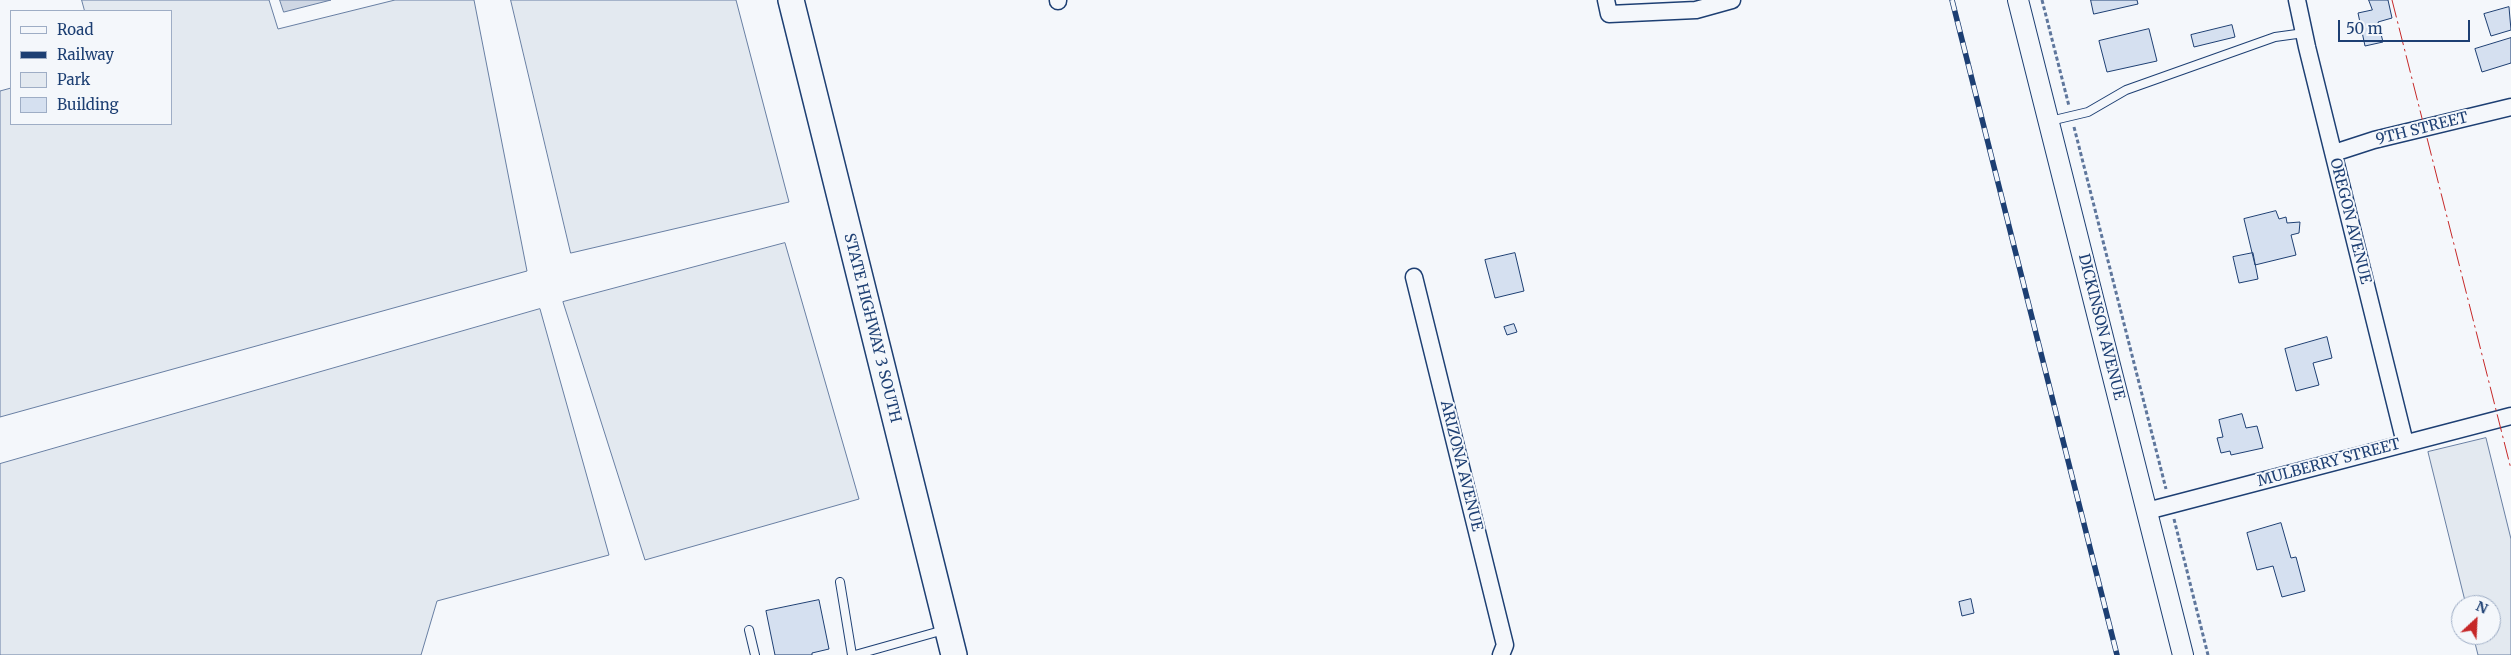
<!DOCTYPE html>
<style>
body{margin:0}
#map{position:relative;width:2511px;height:655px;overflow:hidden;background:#f4f7fb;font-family:Merriweather,serif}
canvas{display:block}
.legend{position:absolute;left:10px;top:10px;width:162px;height:115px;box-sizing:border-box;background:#f4f7fb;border:1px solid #9eadc5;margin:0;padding:6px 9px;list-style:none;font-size:15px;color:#1d3f73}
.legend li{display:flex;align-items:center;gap:10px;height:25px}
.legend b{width:25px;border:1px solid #9eadc5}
.north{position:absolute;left:2451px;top:595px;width:50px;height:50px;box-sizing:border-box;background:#f4f7fb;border:1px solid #9eadc5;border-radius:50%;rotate:25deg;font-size:14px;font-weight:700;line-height:20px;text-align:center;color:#1d3f73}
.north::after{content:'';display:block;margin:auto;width:18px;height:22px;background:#c62828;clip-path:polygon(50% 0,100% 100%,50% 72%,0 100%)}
.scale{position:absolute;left:2338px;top:20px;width:132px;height:22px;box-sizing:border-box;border:2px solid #1d3f73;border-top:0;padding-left:6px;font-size:15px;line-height:18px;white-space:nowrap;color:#1d3f73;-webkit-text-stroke:4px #f4f7fb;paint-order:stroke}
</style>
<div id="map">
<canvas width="2511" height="655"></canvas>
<ul class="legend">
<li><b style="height:6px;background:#f4f7fb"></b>Road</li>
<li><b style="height:6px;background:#1d3f73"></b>Railway</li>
<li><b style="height:14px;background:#e3e9f0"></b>Park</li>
<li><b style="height:14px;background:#d5e0f0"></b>Building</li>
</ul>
<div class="north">N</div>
<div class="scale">50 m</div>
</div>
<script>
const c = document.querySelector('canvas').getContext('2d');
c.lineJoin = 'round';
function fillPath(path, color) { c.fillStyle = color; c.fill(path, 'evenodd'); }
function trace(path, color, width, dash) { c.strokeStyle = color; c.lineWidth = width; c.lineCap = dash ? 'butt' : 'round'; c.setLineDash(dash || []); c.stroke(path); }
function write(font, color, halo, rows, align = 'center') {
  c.font = font + ' Merriweather,serif'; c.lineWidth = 4; c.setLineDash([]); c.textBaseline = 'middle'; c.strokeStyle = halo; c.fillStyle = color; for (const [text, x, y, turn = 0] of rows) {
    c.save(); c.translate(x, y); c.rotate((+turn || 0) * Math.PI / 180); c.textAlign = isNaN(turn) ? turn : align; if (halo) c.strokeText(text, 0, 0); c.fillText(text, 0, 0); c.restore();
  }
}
const green = new Path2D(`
 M82,0H269L278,29L395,0H474L527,271L0,417V91L11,88V124H171V11H85Z
 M511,0H736L789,202L571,253Z
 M785,243L859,499L645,560L563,302Z
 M540,309L609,555L437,601L421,655H0V464Z
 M2486,438L2511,539V655H2478L2473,635H2491V605H2466L2428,452Z`);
fillPath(green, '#e3e9f0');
trace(green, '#687fa3', 1);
const water = new Path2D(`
 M280,0H331L284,12Z`);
fillPath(water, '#cfd7e4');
trace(water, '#687fa3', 1);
const building = new Path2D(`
 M2091,0H2137L2138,4L2094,14Z
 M2369,0H2388L2392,18L2378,22L2383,42L2365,46L2358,13L2372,10Z
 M2509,7L2511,30L2491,36L2484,14Z
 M2232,25L2235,37L2194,47L2191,35Z
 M2149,29L2157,61L2107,72L2099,41Z
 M2511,38V63L2482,72L2475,49Z
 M2276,211L2279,219L2286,217L2287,223L2300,222L2299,233L2291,235L2296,255L2255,265L2244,219Z
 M1515,253L1524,291L1495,298L1485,260Z
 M2253,253L2258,279L2239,283L2233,257Z
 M1514,324L1517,332L1507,335L1504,327Z
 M2327,337L2332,358L2313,363L2319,385L2296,391L2285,349Z
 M2242,414L2246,428L2257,426L2263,448L2231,455L2230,451L2221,453L2217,438L2223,437L2219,420Z
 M2281,523L2291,558L2296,557L2305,591L2282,597L2273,566L2257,570L2247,533Z
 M1971,599L1974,613L1962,616L1959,602Z
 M819,600L829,649L812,653V655H775L766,611Z`);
fillPath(building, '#d5e0f0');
trace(building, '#1d3f73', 1);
const service = new Path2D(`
 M2050,121L2088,112L2126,90L2275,37L2304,33
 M840,582L852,655
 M749,630L755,655
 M855,655L944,630`);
const minor = new Path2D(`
 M1058,0V1
 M1606,0L1609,14L1696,10L1732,0
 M2297,0L2307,47L2405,443
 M2334,153L2374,140L2511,107
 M1414,277L1505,645L1501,655
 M2147,511L2511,416`);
const tertiary = new Path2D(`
 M2018,0L2183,655`);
const primary = new Path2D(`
 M791,0L954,655`);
trace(service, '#1d3f73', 10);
trace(minor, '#1d3f73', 19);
trace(tertiary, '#1d3f73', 22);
trace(primary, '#1d3f73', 28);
trace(new Path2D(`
 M2042,0L2069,106
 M2074,127L2166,489
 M2174,519L2208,655`), '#5e769c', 3, [4, 2.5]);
trace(service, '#f4f7fb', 8);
trace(minor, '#f4f7fb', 16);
trace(tertiary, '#f4f7fb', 20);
trace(primary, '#f4f7fb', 25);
const rail = new Path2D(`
 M1952,0L2117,655`);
trace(rail, '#1d3f73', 5.5);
trace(rail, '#f4f7fb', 4, [11]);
trace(new Path2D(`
 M2392,0L2511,469`), '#c62828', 1, [18, 4, 2.5, 4]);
write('15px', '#1d3f73', '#f4f7fb', [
 ["9TH STREET",2422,129,-14],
 ["OREGON AVENUE",2350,221,76],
 ["DICKINSON AVENUE",2101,327,76],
 ["STATE HIGHWAY 3 SOUTH",872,328,76],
 ["MULBERRY STREET",2329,463,-15],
 ["ARIZONA AVENUE",1461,466,76]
]);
</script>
